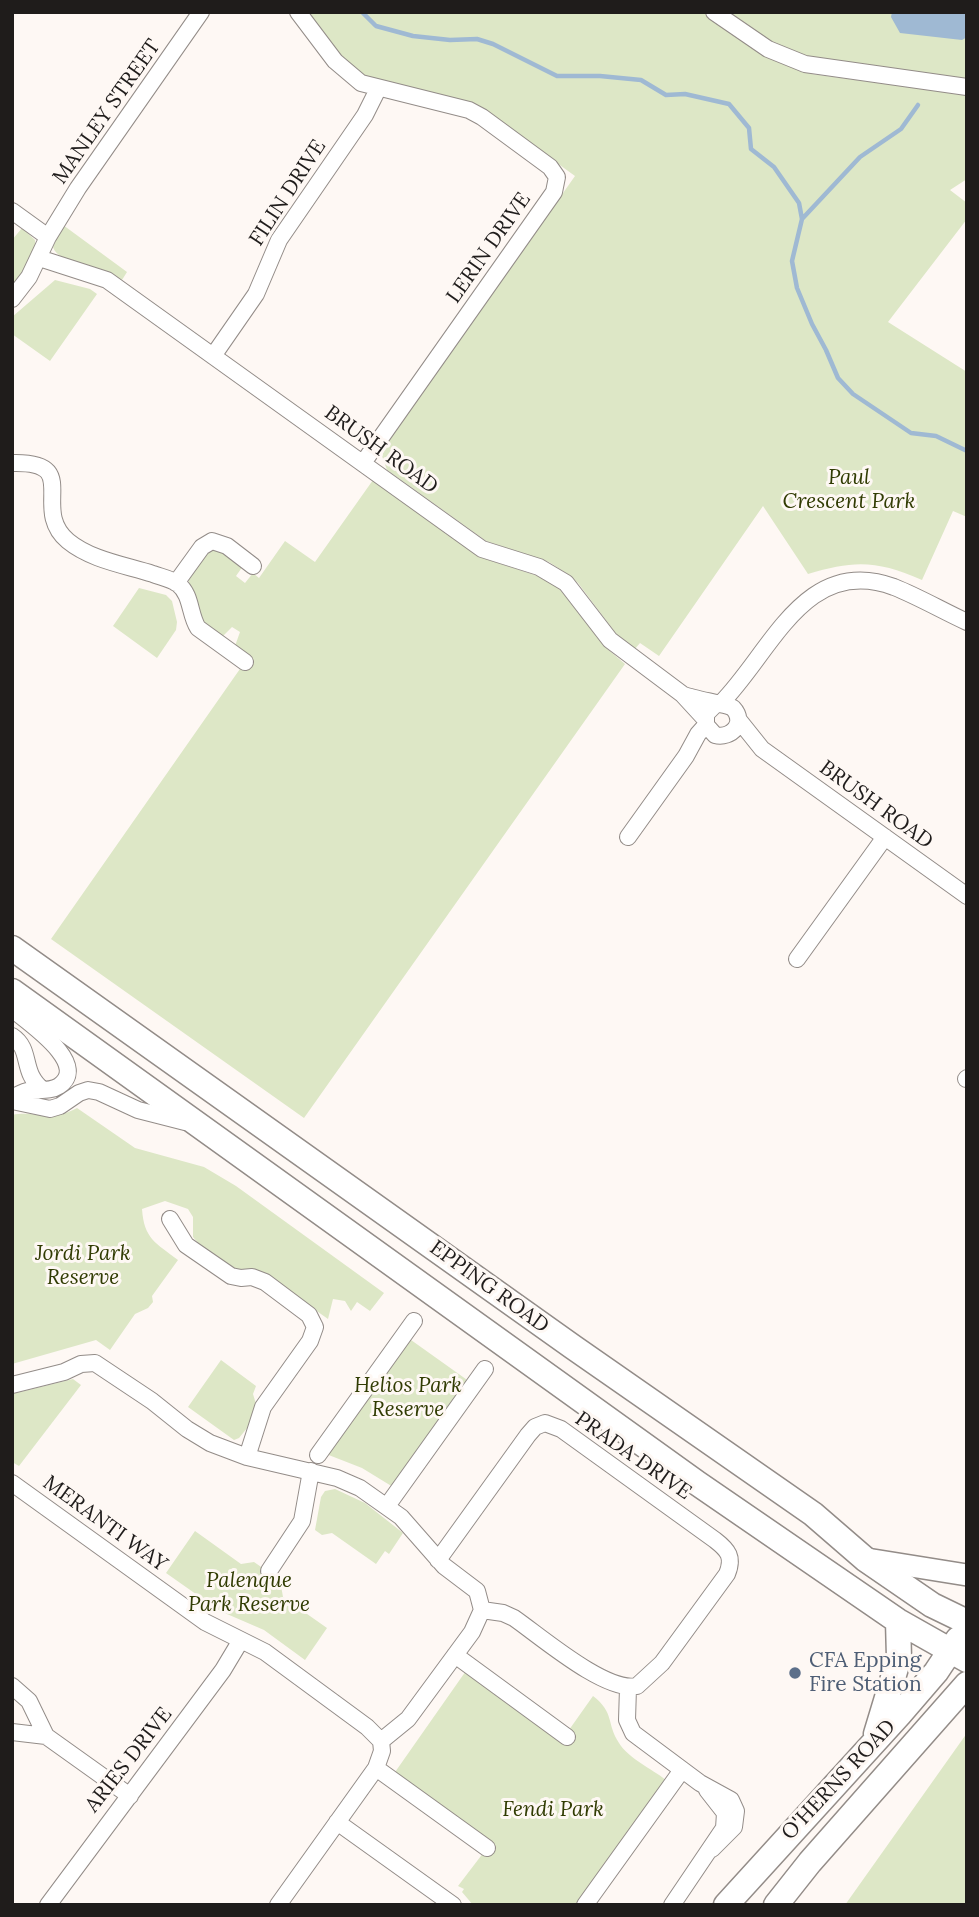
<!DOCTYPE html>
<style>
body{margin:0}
#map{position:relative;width:979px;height:1917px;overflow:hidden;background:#fef8f4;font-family:Lora,serif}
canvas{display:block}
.frame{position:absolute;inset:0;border:14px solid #1f1c1b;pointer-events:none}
</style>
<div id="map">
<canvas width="979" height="1917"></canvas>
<div class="frame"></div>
</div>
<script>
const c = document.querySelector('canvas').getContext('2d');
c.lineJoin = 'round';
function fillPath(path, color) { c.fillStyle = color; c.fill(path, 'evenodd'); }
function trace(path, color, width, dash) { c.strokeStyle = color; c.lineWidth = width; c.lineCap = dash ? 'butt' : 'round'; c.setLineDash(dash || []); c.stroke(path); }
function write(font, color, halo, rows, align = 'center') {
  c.font = font + ' Lora,serif'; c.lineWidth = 6; c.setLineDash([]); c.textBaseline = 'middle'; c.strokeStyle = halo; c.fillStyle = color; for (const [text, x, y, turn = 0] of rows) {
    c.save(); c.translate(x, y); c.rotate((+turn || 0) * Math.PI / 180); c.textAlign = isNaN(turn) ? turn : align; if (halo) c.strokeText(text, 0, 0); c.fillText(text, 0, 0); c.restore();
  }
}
fillPath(new Path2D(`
 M306,12H702L758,52L791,67L812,74L967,95V179L950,190L967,203V219L888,322L967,372V517L953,511L922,580C877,560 854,560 808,574L763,506L659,656L640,643L634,650L617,635L578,583L569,575L549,562L486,541L387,470L382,456L387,443L575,176L485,111L363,76L342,59Z
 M727,12H967V79L834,62L798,54L769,41Z
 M63,225L127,272L122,280C104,267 58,265 53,247Z
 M22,228L35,240C37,257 22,276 12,290V240Z
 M55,280L90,289L97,294L50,361L12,334V317Z
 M373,480L480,557L541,577L559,588L604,646L625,664L304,1118L51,939L249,656L235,646L240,632L232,627L222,637L204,623L197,612L196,596L189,583V576L210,549L217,548L243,566L236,576L245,583L253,573L259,578L285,541L315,562Z
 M139,588L166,595L172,601L177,622L176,630L157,658L113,626Z
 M77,1108L135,1148L204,1167L236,1186L384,1293L370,1311L357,1302L351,1311L345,1301L333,1299L328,1319L270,1278L230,1267L199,1244L193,1237V1217L188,1209L165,1201L142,1209C144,1239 156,1243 178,1260L152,1296L153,1302L148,1308L135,1314L110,1350L96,1340L12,1364V1115C40,1110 45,1124 77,1108Z
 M404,1335L470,1382L393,1487L362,1468L321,1452Z
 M221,1360L256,1386L253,1394L256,1404L248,1427L239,1438L234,1440L188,1407Z
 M73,1379L81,1385L19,1466L12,1462V1394Z
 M335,1489L365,1503L403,1533L389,1554L385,1551L376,1564L332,1533L322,1535L315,1530L321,1497L325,1491Z
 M195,1531L241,1564L254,1562L280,1580L283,1597L327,1628L305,1660L264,1630L220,1611L166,1573Z
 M468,1668L564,1737L593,1696C615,1713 606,1723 619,1743C628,1758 652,1769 666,1780L577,1905H473L462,1892L464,1889L458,1886L487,1848L393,1775Z
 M967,1733V1905H845Z`), '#dde7c6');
fillPath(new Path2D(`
 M892,12H967V37L962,40L900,33L891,17Z`), '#9fb9d3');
trace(new Path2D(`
 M362,12L376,26L413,36L450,40L477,39L493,44L557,76H600L641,80L666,95L685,94L729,104L749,128L751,149L774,167L799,203L802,219L792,261L797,288L812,324L826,350L838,378L853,394L911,433L936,436L967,451
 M802,219L860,157L901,129L918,105`), '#9fb9d3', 4.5);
const street = new Path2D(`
 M298,12L335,61L361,83L469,110L482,117L550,167L557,177L554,192L363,463
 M714,12L768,49L805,64L967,87
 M12,211L48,237
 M39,258L107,280L482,549L539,567L566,583L610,640L682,694L705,719
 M12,299L29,277L48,237L78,188L201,12
 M213,356L256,294L279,240L365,115L378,89
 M12,463C84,461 29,508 68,541C91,560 125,565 153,574C161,577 172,579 178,584C192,595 189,614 198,628L245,662
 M176,583L202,547L212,541L227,546L253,566
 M684,695C694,699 730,705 733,708C747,723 731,739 715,735L706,725V714L716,704
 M721,703C771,653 805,554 894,587C919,597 943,611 967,622
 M738,719L762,749L967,896
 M628,837L686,756L698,734L706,725
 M797,959L885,837
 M12,1009C27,1022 91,1064 59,1086C50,1092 37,1089 27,1091C22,1092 17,1095 12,1098
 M12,1036C33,1050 20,1072 43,1090
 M966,1079L967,1078
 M12,1101L50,1109L60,1106L79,1093L88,1090L99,1092L138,1110L185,1122
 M170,1219L186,1245L231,1276L241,1278L252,1277L265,1282L309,1315L315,1327L310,1341L263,1407L247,1457
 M12,1385L64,1372L81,1364L95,1363L152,1401L187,1429L210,1443L247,1457L337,1478L360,1488L401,1517L444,1566L477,1591L482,1610L503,1613L514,1618C540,1636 606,1693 637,1686L662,1663L727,1574C734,1557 728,1550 715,1540L561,1429L545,1423L535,1427L528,1435L438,1560
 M318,1455L414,1321
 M12,1483L205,1622L265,1652L367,1727L381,1741
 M387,1506L485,1369
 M269,1571L302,1521L311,1471
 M455,1655L567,1737
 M12,1686L29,1701L46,1736
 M628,1688L627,1720L633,1733L700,1783L731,1800L736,1811L734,1827L712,1849
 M12,1732L46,1736L130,1796
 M376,1768L487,1848
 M337,1822L453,1905
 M48,1905L223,1670L241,1640
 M278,1905L376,1768L382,1751L381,1741L408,1719L472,1632L482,1610
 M585,1905L682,1770
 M672,1905L724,1828L725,1813L707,1790`);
const secondary = new Path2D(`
 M867,1559L967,1575`);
const primary = new Path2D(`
 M12,948L573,1347L813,1514L865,1559L932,1605L967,1622
 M12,991L697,1483L898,1621L967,1660
 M876,1734L899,1658L898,1621
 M726,1905L899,1715L936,1672L958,1639
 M776,1905L810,1862L967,1684`);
trace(street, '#938c88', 18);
trace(secondary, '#938c88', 24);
trace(primary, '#938c88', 27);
trace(street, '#fff', 16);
trace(secondary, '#fff', 21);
trace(primary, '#fff', 24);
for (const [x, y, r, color] of [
 [795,1673,7,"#5c6f8a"]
]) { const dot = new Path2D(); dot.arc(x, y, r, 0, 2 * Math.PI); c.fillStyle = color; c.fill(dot); trace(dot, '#fef8f4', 2.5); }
write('21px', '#1f1c1b', '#fef8f4', [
 ["MANLEY STREET",107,112,-55],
 ["FILIN DRIVE",288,193,-57],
 ["LERIN DRIVE",489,248,-55],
 ["BRUSH ROAD",381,450,36],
 ["BRUSH ROAD",876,805,36],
 ["EPPING ROAD",489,1287,36],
 ["PRADA DRIVE",633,1456,35],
 ["MERANTI WAY",105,1524,36],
 ["ARIES DRIVE",129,1760,-52],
 ["O'HERNS ROAD",839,1780,-47]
]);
write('italic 21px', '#313c03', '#fef8f4', [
 ["Paul",849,478],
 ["Crescent Park",849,502],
 ["Jordi Park",83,1254],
 ["Reserve",83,1278],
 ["Helios Park",408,1386],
 ["Reserve",408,1410],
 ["Palenque",249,1581],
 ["Park Reserve",249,1605],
 ["Fendi Park",553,1810]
]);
write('21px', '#4e5e75', '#fef8f4', [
 ["CFA Epping",809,1661],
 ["Fire Station",809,1685]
], 'left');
</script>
